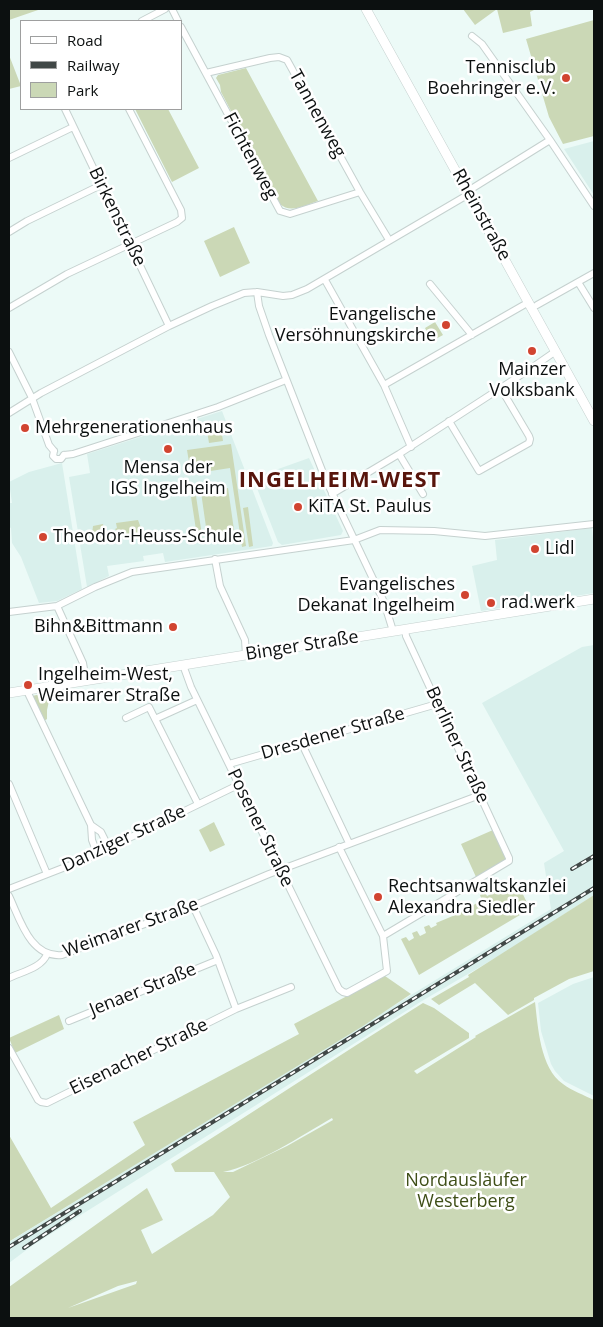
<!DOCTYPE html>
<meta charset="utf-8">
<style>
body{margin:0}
#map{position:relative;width:603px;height:1327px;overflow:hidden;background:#ecfaf7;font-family:"Open Sans",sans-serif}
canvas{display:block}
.frame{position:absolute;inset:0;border:10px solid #0c1010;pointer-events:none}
.legend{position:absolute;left:20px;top:20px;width:162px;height:90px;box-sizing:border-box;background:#fff;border:1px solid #9e9f9f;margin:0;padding:6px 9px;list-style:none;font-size:15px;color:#0c1010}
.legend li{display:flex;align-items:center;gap:10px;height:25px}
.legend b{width:25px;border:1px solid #9e9f9f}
</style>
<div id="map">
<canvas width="603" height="1327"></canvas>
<div class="frame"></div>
<ul class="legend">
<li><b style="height:6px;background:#fff"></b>Road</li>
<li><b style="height:6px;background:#414847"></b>Railway</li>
<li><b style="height:14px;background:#cbd8b6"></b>Park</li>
</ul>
</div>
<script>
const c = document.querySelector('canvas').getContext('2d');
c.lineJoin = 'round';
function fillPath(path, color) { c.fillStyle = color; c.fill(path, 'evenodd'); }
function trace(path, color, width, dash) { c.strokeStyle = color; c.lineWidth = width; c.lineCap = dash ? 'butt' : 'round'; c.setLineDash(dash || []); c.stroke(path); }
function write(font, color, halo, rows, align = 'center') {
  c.font = font + ' "Open Sans",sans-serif'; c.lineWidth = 5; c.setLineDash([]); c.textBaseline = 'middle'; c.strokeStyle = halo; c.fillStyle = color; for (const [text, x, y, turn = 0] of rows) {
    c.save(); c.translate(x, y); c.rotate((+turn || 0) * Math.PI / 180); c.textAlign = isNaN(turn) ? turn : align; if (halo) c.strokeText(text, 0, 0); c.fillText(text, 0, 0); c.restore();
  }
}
fillPath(new Path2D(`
 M594,141V195L564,149Z
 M222,411L273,543L272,546L165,562L163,553L143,556L144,561L107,566L109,576L87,587L69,477L90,473L87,454L153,433L155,436L184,428V423Z
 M309,458L343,531L341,535L282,545L278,542L253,478Z
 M62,463L82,589L57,601L39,603L21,557L12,543L11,528L9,527V503H12L9,482L29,472Z
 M592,528L594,547V593L481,611L472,566L497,560L495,540Z
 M594,645V895L509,950L422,1001L33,1245L9,1263V1242L551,909L544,863L564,851L482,703L582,647Z
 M594,977V1096L564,1081L555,1071L551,1064L541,1031L538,1003L573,984Z`), '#d9f0ec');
fillPath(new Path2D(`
 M9,9H41L9,20Z
 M463,9H536L530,12L532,26L503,33L497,9L475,25Z
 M594,20V136L563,144L549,117L526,39Z
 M9,55L21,86L9,89Z
 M246,68L318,201C306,205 290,214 280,204L221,92L220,85L216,78L218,75Z
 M135,109H168L199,168L172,182Z
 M234,227L250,263L220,277L204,241Z
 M435,322L443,335L432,341L425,328Z
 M220,422L223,441L209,443L206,425Z
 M231,444L246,546L242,547L230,468L191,474L187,450Z
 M228,488L234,530L207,534L201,492Z
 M196,496L203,542L198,543L191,497Z
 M248,507L253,546L249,547L243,508Z
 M138,520L141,528L137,537L123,539L115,529L117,528L116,523Z
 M103,524L106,541L99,542L92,534L93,526Z
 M51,692L47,710V719L44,721L32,696Z
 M214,822L225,845L210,852L199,830Z
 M493,830L505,855V860L476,877L461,844Z
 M517,882L530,909L419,975L401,939L406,937L409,941L414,938L412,933L417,931L420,936L426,933L424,927L429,925L431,928L437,925L436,923L460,913L482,900L480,895L485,892L487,896L493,893L491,889L497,886L499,891Z
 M594,895V971L569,979L534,998V1000L508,1015L475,983L439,1005L431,999L469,977L468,975Z
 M385,976L411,994L363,1026L10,1241L9,1238V1135L51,1208L145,1145L133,1122L299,1034L294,1024Z
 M535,1002C538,1027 540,1068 563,1084C572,1091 584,1095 594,1100V1318H9V1287L147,1188L163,1220L141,1230L152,1254L213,1215L230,1197L214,1172H175L171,1164C255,1111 338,1056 423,1003L434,1008L469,1033V1038L414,1071L417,1074L476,1037L475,1036ZM332,1118L333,1120L287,1146L233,1172H223C257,1165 301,1136 332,1118ZM137,1281L136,1284L68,1308L118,1286Z
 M59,1015L64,1029L15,1053L9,1038Z`), '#cbd8b6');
const minor = new Path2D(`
 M172,9L178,21
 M142,21L165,9
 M181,27L280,211L290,214L360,192
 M472,36L482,44L550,140L594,206
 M206,73L270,58L279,57L287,60L360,192L389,240
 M65,109L169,326
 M9,158L73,127
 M468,191L550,140
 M9,232L27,221L101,185
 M325,280L384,385L411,447
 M578,282L594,308
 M430,284L472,335
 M257,292L259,306L269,335L325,478L384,602L393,631
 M537,305L594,273
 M9,308L67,274L177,222L182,218L181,210L129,109
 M9,352L32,398L49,445L54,451
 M384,385L529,302
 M9,413L41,393L169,326L212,306L244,293L257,292L283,296L292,295L307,289L469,194
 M449,421L479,471L529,443L530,439L529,436L500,387
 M54,451L53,456L56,459H61L64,455
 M399,454L423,494
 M64,455L73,454L218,407L286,380
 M332,494L399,454L530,369L556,351
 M215,559L220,586L245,640L246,655
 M57,606L83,663L86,681
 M9,612L57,606L95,587L132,572L354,540L380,530L434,531L485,536L594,524
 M183,665L191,687L339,989L343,992L347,993L387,971L383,936L339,847
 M27,691L91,825L92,840L97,853
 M126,718L149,707L198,804
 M155,719L197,700
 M302,744L349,843
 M229,764L437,704
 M9,784L47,874
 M91,825L101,832L109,848
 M9,889L86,859L238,785
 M9,896C20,919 30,958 62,955L193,906L269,874L480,795
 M193,906L216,955L236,1009
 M383,936L509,861V858L406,636L405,629
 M9,978C21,972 42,968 47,954
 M69,1021L218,960
 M9,1048L38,1100L41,1102L47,1103L236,1009L291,987`);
const secondary = new Path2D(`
 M366,9L594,421
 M9,693L594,599`);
trace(minor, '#c5d1cf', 8);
trace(secondary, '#c5d1cf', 10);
trace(minor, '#fff', 6);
trace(secondary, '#fff', 9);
const rail = new Path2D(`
 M572,869L594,856
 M9,1247L594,888
 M24,1248L80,1211`);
trace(rail, '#414847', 4);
trace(rail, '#fff', 2, [5.5]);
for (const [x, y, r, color] of [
 [566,78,5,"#d14430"],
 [446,325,5,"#d14430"],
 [532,351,5,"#d14430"],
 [25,428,5,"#d14430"],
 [168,449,5,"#d14430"],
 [298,507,5,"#d14430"],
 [43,537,5,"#d14430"],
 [535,549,5,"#d14430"],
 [465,595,5,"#d14430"],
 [491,603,5,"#d14430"],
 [173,627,5,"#d14430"],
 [28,685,5,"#d14430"],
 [378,897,5,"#d14430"]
]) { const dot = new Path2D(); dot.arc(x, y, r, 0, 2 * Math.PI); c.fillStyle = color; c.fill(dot); trace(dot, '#fff', 2); }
write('18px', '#0c1010', '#fff', [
 ["Tennisclub",556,68,"right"],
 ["Boehringer e.V.",556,89,"right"],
 ["Evangelische",436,315,"right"],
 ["Versöhnungskirche",436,336,"right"],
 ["Mainzer",532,370,"center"],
 ["Volksbank",532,391,"center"],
 ["Mehrgenerationenhaus",35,428],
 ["Mensa der",168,468,"center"],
 ["IGS Ingelheim",168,489,"center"],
 ["KiTA St. Paulus",308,507],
 ["Theodor-Heuss-Schule",53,537],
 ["Lidl",545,549],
 ["Evangelisches",455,585,"right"],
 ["Dekanat Ingelheim",455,606,"right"],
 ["rad.werk",501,603],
 ["Bihn&Bittmann",163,627,"right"],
 ["Ingelheim-West,",38,675],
 ["Weimarer Straße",38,696],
 ["Rechtsanwaltskanzlei",388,887],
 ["Alexandra Siedler",388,908]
], 'left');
write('18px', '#0c1010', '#fff', [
 ["Tannenweg",317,114,61],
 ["Fichtenweg",250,156,62],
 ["Rheinstraße",481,215,61],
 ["Birkenstraße",117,217,64],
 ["Binger Straße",302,646,-9],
 ["Dresdener Straße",333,734,-16],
 ["Berliner Straße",457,745,65],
 ["Posener Straße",260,828,64],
 ["Danziger Straße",124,839,-25],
 ["Weimarer Straße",131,928,-20],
 ["Jenaer Straße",143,990,-22],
 ["Eisenacher Straße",139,1057,-26]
]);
write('18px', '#3e4e17', '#fff', [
 ["Nordausläufer",466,1181],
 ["Westerberg",466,1202]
]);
c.letterSpacing = '1px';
write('bold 22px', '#58150c', '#fff', [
 ["INGELHEIM-WEST",340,481]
]);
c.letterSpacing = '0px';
</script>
